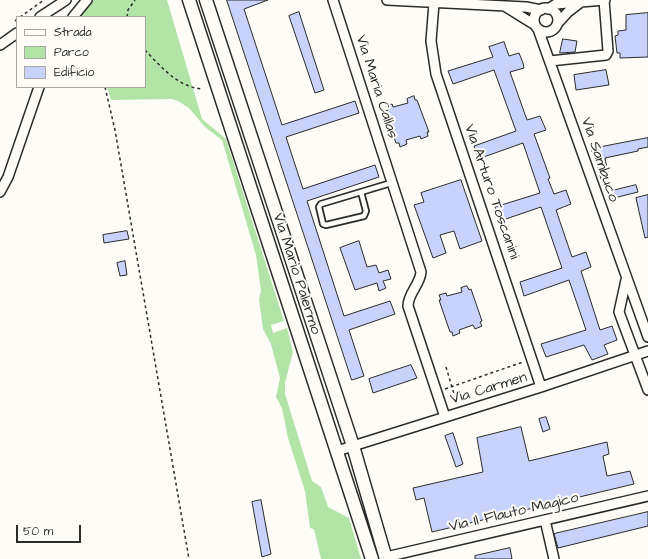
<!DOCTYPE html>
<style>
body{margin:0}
#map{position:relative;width:648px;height:559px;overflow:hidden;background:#fdfcf7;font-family:"Architects Daughter",sans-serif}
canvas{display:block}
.legend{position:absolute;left:16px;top:16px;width:130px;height:72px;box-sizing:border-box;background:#fdfcf7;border:1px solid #a9a8a5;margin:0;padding:5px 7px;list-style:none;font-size:12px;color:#2b2b2b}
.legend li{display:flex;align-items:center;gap:8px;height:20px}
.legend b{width:20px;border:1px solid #a9a8a5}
.scale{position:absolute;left:16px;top:525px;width:65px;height:18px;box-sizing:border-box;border:2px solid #2b2b2b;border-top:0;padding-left:5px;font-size:12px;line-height:14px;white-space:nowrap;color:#2b2b2b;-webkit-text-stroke:3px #fdfcf7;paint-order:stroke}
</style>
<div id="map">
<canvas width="648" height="559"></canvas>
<ul class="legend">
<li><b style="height:5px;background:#fdfcf7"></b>Strada</li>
<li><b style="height:11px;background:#b1e4a6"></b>Parco</li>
<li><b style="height:11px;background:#c8d2fa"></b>Edificio</li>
</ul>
<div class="scale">50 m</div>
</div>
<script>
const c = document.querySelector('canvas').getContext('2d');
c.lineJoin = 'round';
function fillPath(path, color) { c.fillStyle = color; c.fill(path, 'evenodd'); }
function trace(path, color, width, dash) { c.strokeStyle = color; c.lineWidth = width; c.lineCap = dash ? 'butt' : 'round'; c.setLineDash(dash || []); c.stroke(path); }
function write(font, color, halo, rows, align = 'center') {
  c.font = font + ' "Architects Daughter",sans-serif'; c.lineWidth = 4; c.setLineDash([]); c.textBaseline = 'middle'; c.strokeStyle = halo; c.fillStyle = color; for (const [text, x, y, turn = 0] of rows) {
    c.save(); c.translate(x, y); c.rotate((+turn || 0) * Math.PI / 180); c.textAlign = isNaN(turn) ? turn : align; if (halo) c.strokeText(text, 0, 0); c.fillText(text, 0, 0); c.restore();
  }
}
fillPath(new Path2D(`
 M93,0H167L202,119L226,139L284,321L271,325L273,333L287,328L293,352L285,383V394L312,481L321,487L328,507L349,518L361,559H321L314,529L310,528L305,491L288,438L282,408L276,397L280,378L271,344L263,329L259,299L261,291L256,255L222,140L205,127L189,108L178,101L172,99L111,100L107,87H145V17H79Z`), '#b1e4a6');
const building = new Path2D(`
 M227,0H268L244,9L282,125L355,101L359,113L286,137L303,189L375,165L379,177L307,201L344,316L390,301L395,314L349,330L364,376L352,380Z
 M299,12L324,90L315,93L289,16Z
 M648,13V57L620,58V53H617L615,36L618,35V31L626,30V15Z
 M563,39L577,41L575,52L560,53Z
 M504,42L509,56L519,53L523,63L524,68L510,72L527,120L540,116L546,130L534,134L550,178L548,179L554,194L566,190L571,204L556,210L572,257L586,252L591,267L581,271L600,330L612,326L617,340L604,345L608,354L592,360L584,345L546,357L541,344L586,330L569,280L524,296L520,282L562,268L541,207L500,221L495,207L540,193L523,143L478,159L474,146L516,131L494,70L453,84L448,71L493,57L489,47Z
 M606,70L609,85L576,90L574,75Z
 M414,96L415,100H417L429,132H427L428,136L421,139L420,136L406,140L407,144L400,147L399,143H396L385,111L388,110L386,106L392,104L393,107L408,103L407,99Z
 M648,138V147L638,149V151L605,158L609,178L601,179L596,160L591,149Z
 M461,180L482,241L460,249L454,231L440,235L446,253L433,258L414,205L424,202L421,193Z
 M636,185L638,192L610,199L608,192Z
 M648,195V237L645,238L636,198Z
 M127,231L129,239L104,243L103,235Z
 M359,241L367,267L376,265L379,273L388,270L391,279L383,281L386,288L379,291L377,283L355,290L340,248Z
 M125,261L127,275L120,276L117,263Z
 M467,286L469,290L471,289L482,321L480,322L482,326L475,329L473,325L459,330L460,333L453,336L452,332H450L439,300H441L439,295L446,293L447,296L462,292L461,288Z
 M411,365L417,378L373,393L369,379Z
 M546,417L550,429L543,432L539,419Z
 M521,427L529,461L607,442L609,454L603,456L607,476L630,471L634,484L432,532L424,498L416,500L413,488L483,472L477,438Z
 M453,433L463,464L456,467L445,436Z
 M261,500L271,554L262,557L252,502Z
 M648,512V526L558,548L554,534Z
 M510,548L512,559H475V556Z`);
fillPath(building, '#c8d2fa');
trace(building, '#2b2b2b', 1);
const service = new Path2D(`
 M361,192L366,211L364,216L326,225L323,224L319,207L321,204L391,183`);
const minor = new Path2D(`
 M333,0L421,272C420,285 408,293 408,306L445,417
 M387,0L526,7L541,10
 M434,3L431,41L436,74L541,387
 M506,7L535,25
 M534 20a12 12 0 1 1 24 0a12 12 0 1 1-24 0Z
 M548,9L556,4L605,0
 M40,17L66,0
 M73,17L87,0
 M557,24L568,12L581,2
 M538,29L648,337
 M0,45L17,33
 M550,61L606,55L608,51L604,0
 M0,192L8,177L39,87
 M626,280L619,312L648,390
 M337,451L541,387L648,351
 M545,520L554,559
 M386,557L648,496`);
const tertiary = new Path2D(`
 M189,0L372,559
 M206,0L353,446L386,559`);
trace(service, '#2b2b2b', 8);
trace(minor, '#2b2b2b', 12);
trace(tertiary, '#2b2b2b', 15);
trace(new Path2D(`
 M20,17L44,0
 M127,17L128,10L135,0
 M15,21L17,19
 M145,50C161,67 178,87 202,89
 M105,87L115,130L189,559
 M446,367L457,404
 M445,389L523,362`), '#2b2b2b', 1.5, [3, 3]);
trace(service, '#fdfcf7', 4.5);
trace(minor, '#fdfcf7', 9);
trace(tertiary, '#fdfcf7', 12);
write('15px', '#2b2b2b', '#fdfcf7', [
 ["Via Maria Callas",376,87,72],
 ["Via Sambuco",599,160,71],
 ["Via Arturo Toscanini",491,192,71],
 ["Via Mario Palermo",296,274,72],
 ["Via Carmen",489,389,-17],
 ["Via Il Flauto Magico",514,513,-13]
]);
</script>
